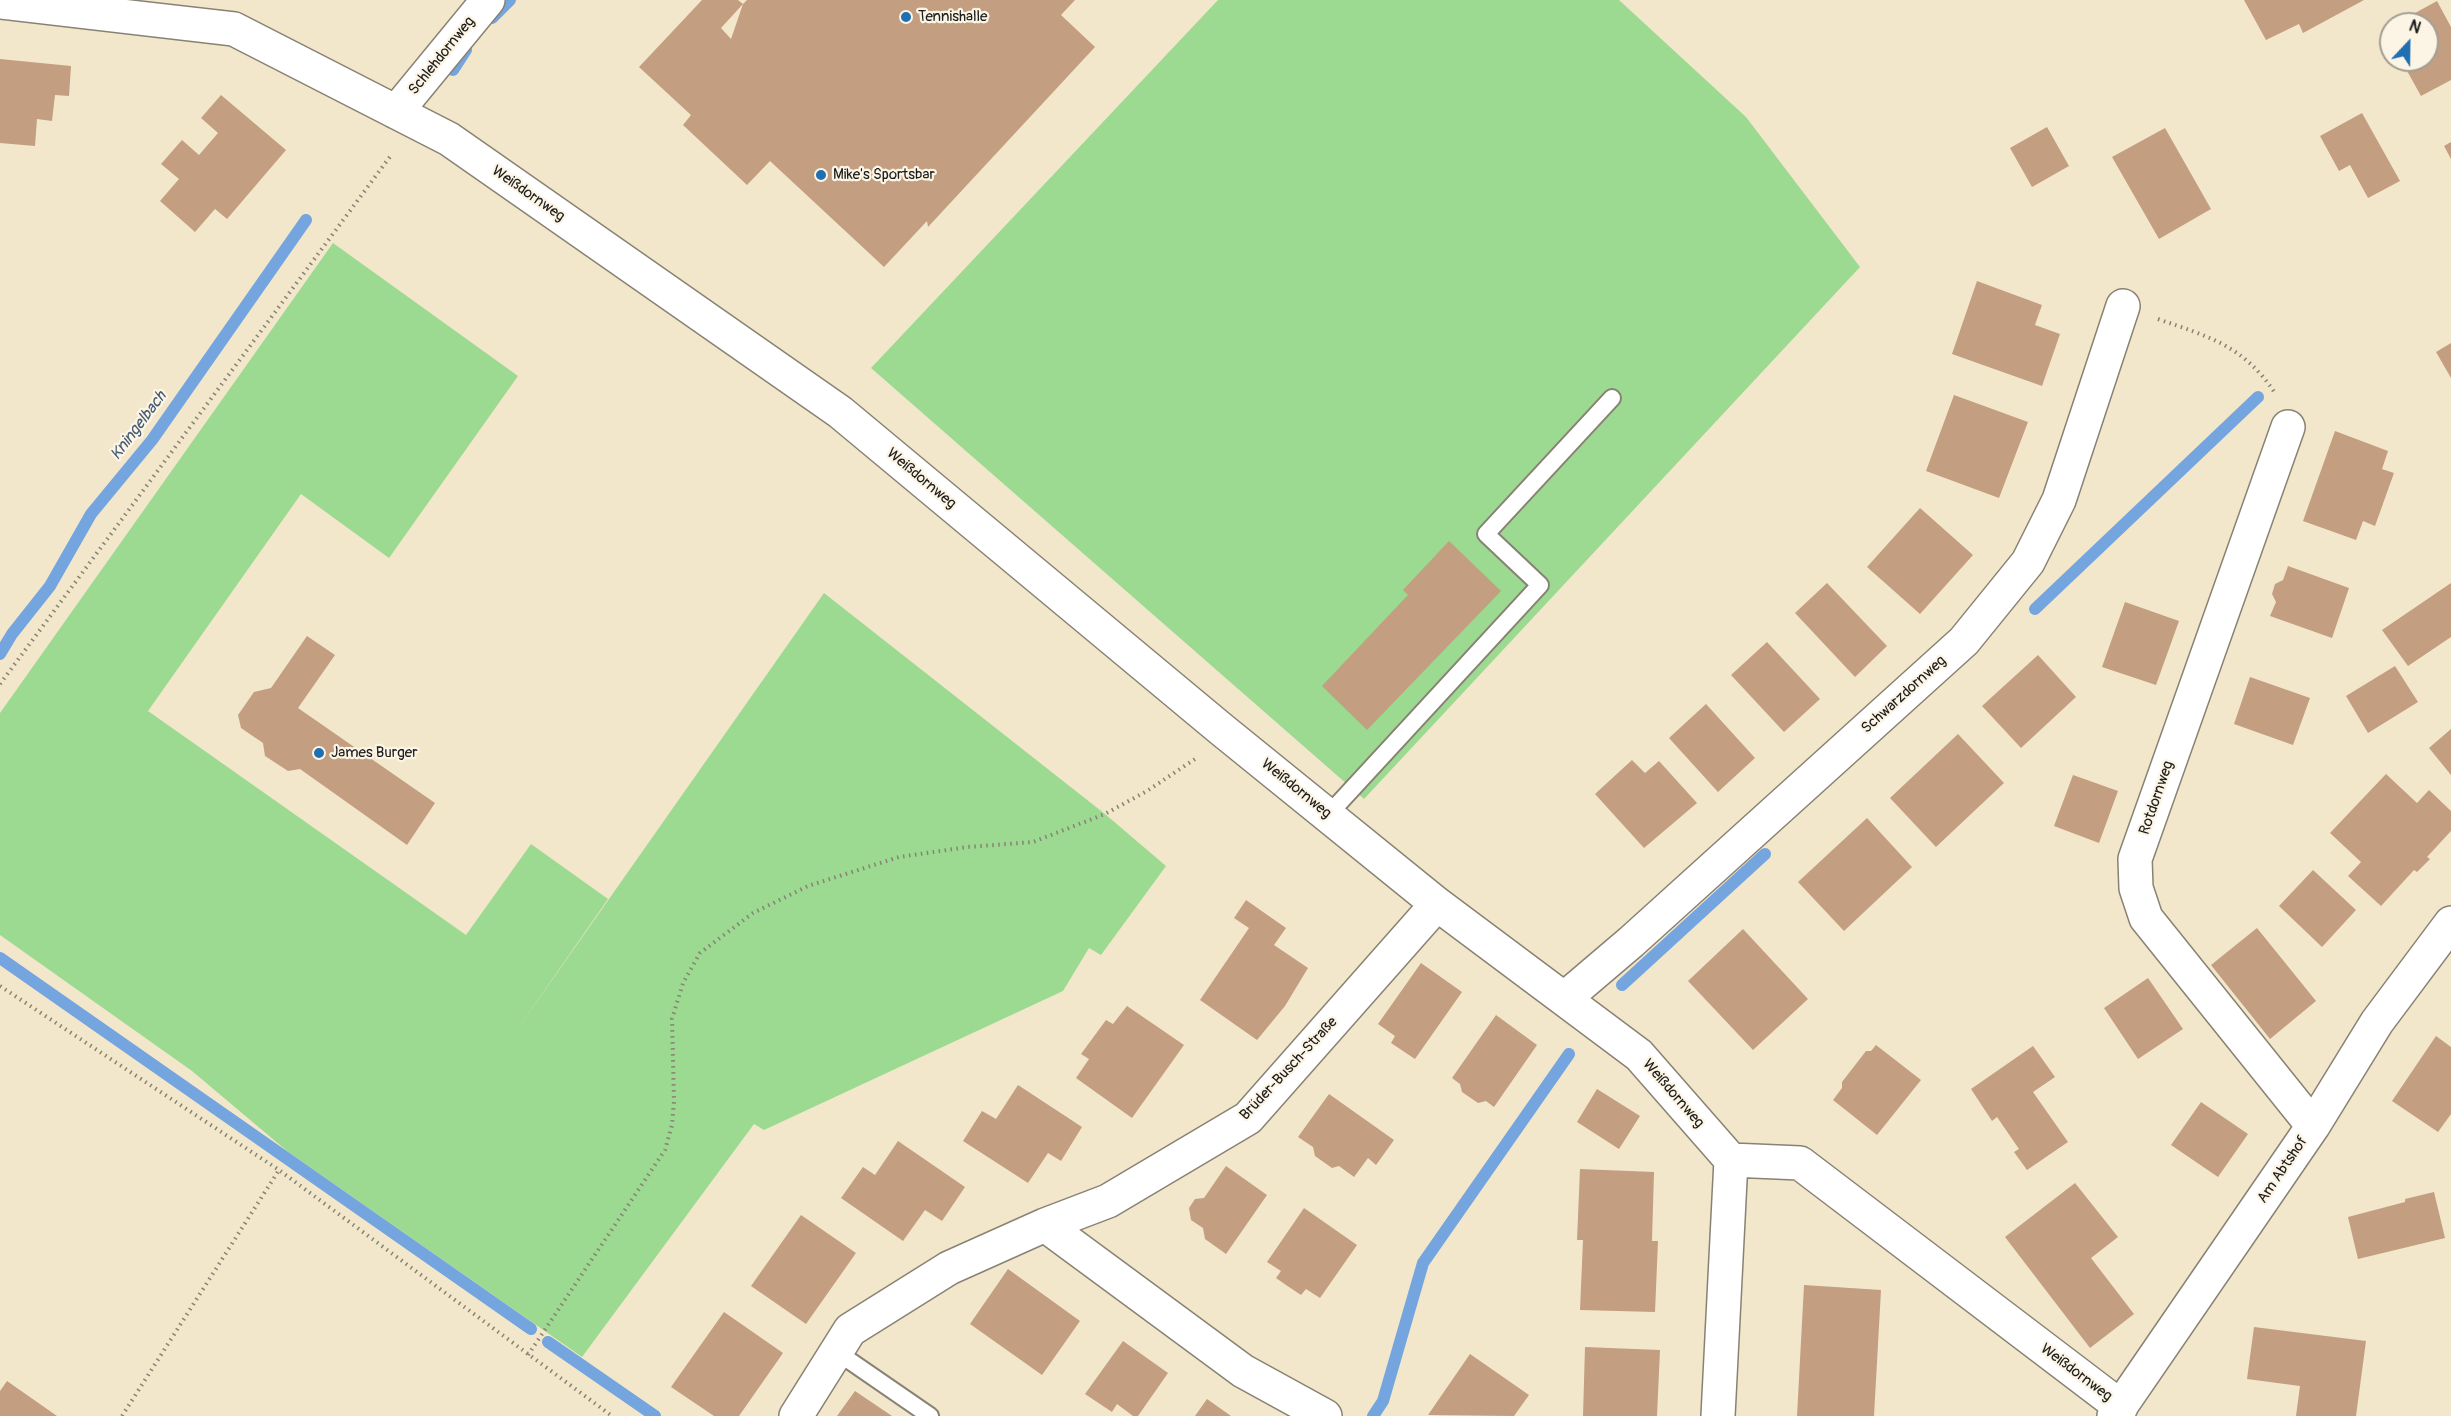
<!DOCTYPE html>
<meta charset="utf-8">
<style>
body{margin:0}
#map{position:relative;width:2451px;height:1416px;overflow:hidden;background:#f3e7cb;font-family:Pangolin,sans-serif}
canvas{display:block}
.north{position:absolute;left:2379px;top:12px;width:60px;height:60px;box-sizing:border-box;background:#fcf5e5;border:2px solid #a29e95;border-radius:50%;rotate:22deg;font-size:16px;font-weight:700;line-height:24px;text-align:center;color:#1c1c1c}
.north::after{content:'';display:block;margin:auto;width:21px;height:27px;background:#1f6fb2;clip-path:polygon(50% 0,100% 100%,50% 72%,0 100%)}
</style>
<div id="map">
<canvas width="2451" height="1416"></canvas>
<div class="north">N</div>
</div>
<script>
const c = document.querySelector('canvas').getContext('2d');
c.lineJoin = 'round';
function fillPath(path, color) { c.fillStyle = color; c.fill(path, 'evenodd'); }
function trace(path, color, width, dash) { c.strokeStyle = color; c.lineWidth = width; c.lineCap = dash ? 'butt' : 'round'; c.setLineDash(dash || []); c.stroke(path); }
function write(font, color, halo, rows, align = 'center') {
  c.font = font + ' Pangolin,sans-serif'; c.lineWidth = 4.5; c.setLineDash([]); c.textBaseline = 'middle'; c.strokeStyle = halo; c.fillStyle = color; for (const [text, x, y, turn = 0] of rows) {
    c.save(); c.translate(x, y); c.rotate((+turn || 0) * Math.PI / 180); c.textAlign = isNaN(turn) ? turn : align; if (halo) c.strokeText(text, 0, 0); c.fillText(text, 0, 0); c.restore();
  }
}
fillPath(new Path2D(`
 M1218,0H1619L1746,117L1860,267L1364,799L871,368Z
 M333,243L518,376L389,558L301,494L148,711L466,935L531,844L608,899L512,1037L824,593L1105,814L1166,866L1101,955L1089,948L1063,991L764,1130L754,1124L582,1357L287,1151L192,1071L0,935V713Z`), '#9bda90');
trace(new Path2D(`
 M492,18L510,0
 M453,70L466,50
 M2035,609L2258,397
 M0,654L12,634L50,586L91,514L152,440L306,220
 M0,958L531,1329
 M1622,985L1765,854
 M548,1342L655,1416
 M1373,1416L1383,1401L1423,1263L1569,1054`), '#74a5df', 12);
fillPath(new Path2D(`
 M702,0H738L743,4L747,0H1075L1061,15L1095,47L928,227L927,221L884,267L770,161L747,185L683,125L691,115L639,67ZM743,4L731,39L721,28Z
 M2244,0H2364L2303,33L2299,24L2266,40Z
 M2437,1L2451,27V80L2421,96L2401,60H2427V24H2395Z
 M0,59L71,66L69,96L55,95L52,121L37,119L35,146L0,143Z
 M221,95L286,150L227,219L215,209L195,232L160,201L179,179L161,164L182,140L199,155L218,133L201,118Z
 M2362,113L2400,181L2368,198L2350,165L2339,171L2320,136Z
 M2047,127L2069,166L2032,187L2010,148Z
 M2165,128L2211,209L2159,239L2112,157Z
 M2451,142V159L2444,146Z
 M1977,281L2042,305L2035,325L2060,334L2042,386L1952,354Z
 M2451,343V378L2436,352Z
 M1954,395L2028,422L1999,498L1926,471Z
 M2335,431L2388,451L2382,469L2394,473L2375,526L2363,521L2356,540L2303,521Z
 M1920,508L1973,555L1920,614L1867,567Z
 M1449,541L1501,591L1367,730L1322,686L1408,595L1403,590Z
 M2288,566L2349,588L2332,638L2270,616L2276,602L2272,594L2275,584L2283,580Z
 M1827,583L1887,646L1855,677L1795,613Z
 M2451,583V637L2408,666L2382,630Z
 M2125,602L2179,621L2156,685L2102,667Z
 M307,636L335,655L298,708L435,803L407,845L300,769L288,771L265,756L263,743L241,728L238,715L254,692L271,688Z
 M1767,642L1820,699L1784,732L1731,675Z
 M2038,655L2076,697L2021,748L1982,706Z
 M2395,666L2418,702L2368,733L2346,696Z
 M2250,677L2310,698L2293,745L2234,724Z
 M1706,704L1755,758L1718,792L1669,738Z
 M2451,729V775L2429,748Z
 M1958,734L2004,783L1936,847L1890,798Z
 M1632,760L1645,773L1659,761L1697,803L1644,848L1595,794Z
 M2386,774L2417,803L2429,790L2451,811V831L2427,857L2430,859L2417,872L2414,870L2381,906L2348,876L2361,862L2330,833Z
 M2073,775L2118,791L2099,843L2054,826Z
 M1867,818L1912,867L1844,931L1798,882Z
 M2313,870L2356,910L2322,947L2279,906Z
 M1246,900L1286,928L1274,945L1308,968L1285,1006L1257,1040L1200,1000L1249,928L1234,918Z
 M2257,928L2316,1001L2270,1039L2211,965Z
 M1743,929L1808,999L1753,1050L1688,981Z
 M1421,963L1462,992L1415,1059L1391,1043L1395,1036L1378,1024Z
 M2148,978L2183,1029L2138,1059L2104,1008Z
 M1127,1006L1184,1045L1132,1118L1076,1078L1089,1059L1081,1054L1106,1020L1113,1024Z
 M1496,1015L1537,1045L1494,1107L1486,1101L1478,1103L1462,1092L1460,1084L1452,1078Z
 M2436,1036L2451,1047V1114L2438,1132L2392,1101Z
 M1876,1045L1921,1080L1877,1135L1833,1100L1842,1088V1082L1866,1051H1871Z
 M2033,1046L2055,1077L2033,1092L2068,1142L2027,1170L2014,1152L2019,1149L1997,1117L1992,1121L1971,1089Z
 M1018,1085L1082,1127L1061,1161L1048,1153L1028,1183L963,1141L982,1111L996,1119Z
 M1597,1089L1640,1116L1619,1149L1577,1122Z
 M1329,1094L1394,1140L1376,1165L1368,1158L1354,1177L1339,1166L1332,1168L1315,1156L1313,1147L1298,1137Z
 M2201,1102L2248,1134L2218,1177L2171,1145Z
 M898,1141L965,1187L942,1221L925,1210L903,1241L841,1198L863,1167L875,1175Z
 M1226,1166L1267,1195L1226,1254L1205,1239L1203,1228L1191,1220L1189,1208L1195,1199L1204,1198Z
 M1580,1169L1654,1172L1652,1241H1658L1655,1312L1580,1310L1583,1240H1577Z
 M2075,1183L2118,1237L2091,1258L2134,1314L2090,1348L2005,1237Z
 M2434,1192L2445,1238L2358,1259L2348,1217L2405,1202V1199Z
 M1304,1208L1357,1245L1320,1298L1306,1289L1301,1295L1286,1285L1276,1278L1281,1271L1267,1262Z
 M801,1215L856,1253L806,1324L751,1286Z
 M1008,1269L1080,1321L1042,1375L970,1324Z
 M1804,1285L1881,1290L1874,1416H1797Z
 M724,1312L783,1353L739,1416H714L671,1387Z
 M2254,1327L2366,1341L2356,1416H2296L2300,1386L2247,1379Z
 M1123,1341L1168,1373L1138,1416H1133L1117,1404L1112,1412L1085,1394Z
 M1585,1347L1660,1350L1657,1416H1583Z
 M1470,1354L1529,1395L1514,1416L1428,1415Z
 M7,1381L57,1416H0V1391Z
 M855,1391L892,1416H837Z
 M1207,1399L1231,1416H1195Z`), '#c39e80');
const service = new Path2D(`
 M1328,815L1540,585L1486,534L1612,398
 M837,1352L930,1416`);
const minor = new Path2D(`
 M0,2L234,29L449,139L840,412L1221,729L1437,904L1639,1055L1731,1160L1718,1416
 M396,112L488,0
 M2288,427L2135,859L2136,888L2146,918L2313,1126
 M1564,999L1631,942L1964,641L2028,562L2059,500L2123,306
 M1731,1160L1800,1163L2121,1407
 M1045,1225L1108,1201L1248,1118L1437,904
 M796,1416L850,1330L949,1268L1045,1225L1243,1371L1325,1416
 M2114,1416L2313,1126L2377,1022L2451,923`);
trace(service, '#888274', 20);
trace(minor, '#888274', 36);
trace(new Path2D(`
 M2158,319C2209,337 2243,345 2275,393
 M0,684L392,154
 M0,986L279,1170L612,1416
 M528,1355L665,1150L672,1125L674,1101L672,1019L683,983L700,953L753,913L808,886L899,857L968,847L1033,842L1105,814L1147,791L1198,757
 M122,1416L279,1170`), '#888274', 4, [1.5, 4.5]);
trace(service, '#fff', 16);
trace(minor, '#fff', 33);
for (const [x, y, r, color] of [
 [906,17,6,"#1f6fb2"],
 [821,175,6,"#1f6fb2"],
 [319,753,6,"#1f6fb2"]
]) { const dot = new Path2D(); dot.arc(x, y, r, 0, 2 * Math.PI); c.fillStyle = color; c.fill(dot); trace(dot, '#fcf5e5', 2); }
write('15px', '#1c1c1c', '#fcf5e5', [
 ["Tennishalle",918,17],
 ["Mike's Sportsbar",833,175],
 ["James Burger",331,753]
], 'left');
write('15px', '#1c1c1c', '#fcf5e5', [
 ["Schlehdornweg",442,56,-51],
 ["Weißdornweg",528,194,35],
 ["Weißdornweg",921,479,40],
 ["Schwarzdornweg",1904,695,-42],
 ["Weißdornweg",1296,789,39],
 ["Rotdornweg",2157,798,-71],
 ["Brüder-Busch-Straße",1289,1069,-47],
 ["Weißdornweg",1673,1094,49],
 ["Am Abtshof",2283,1170,-56],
 ["Weißdornweg",2076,1373,37]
]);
write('italic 16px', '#445a74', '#fcf5e5', [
 ["Kningelbach",139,426,-53]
]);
</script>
